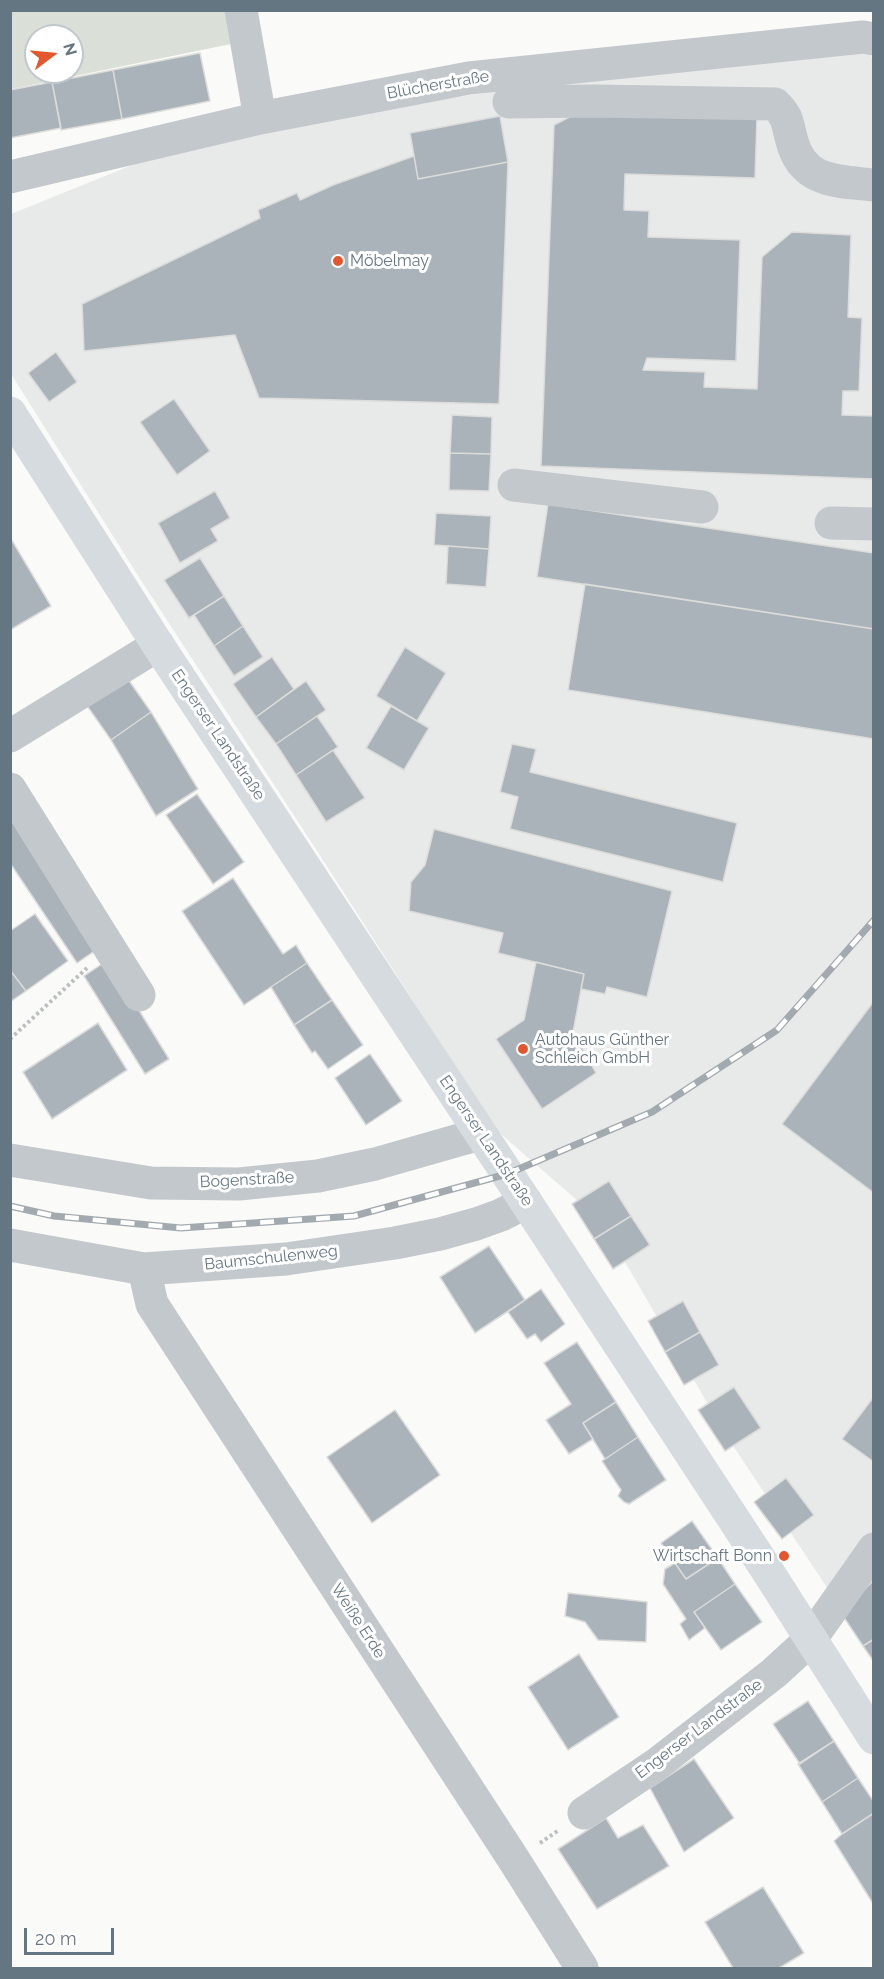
<!DOCTYPE html>
<meta charset="utf-8">
<style>
body{margin:0}
#map{position:relative;width:884px;height:1979px;overflow:hidden;background:#fafaf8;font-family:Raleway,sans-serif}
canvas{display:block}
.frame{position:absolute;inset:0;border:12px solid #657683;pointer-events:none}
.north{position:absolute;left:24px;top:24px;width:60px;height:60px;box-sizing:border-box;background:#fff;border:2px solid #c1c8cd;border-radius:50%;rotate:74deg;font-size:16px;font-weight:700;line-height:24px;text-align:center;color:#657683}
.north::after{content:'';display:block;margin:auto;width:21px;height:27px;background:#e4572e;clip-path:polygon(50% 0,100% 100%,50% 72%,0 100%)}
.scale{position:absolute;left:24px;top:1928px;width:90px;height:27px;box-sizing:border-box;border:3px solid #657683;border-top:0;padding-left:8px;font-size:18px;line-height:21px;white-space:nowrap;color:#657683;-webkit-text-stroke:4px #fff;paint-order:stroke}
</style>
<div id="map">
<canvas width="884" height="1979"></canvas>
<div class="frame"></div>
<div class="north">N</div>
<div class="scale">20 m</div>
</div>
<script>
const c = document.querySelector('canvas').getContext('2d');
c.lineJoin = 'round';
function fillPath(path, color) { c.fillStyle = color; c.fill(path, 'evenodd'); }
function trace(path, color, width, dash) { c.strokeStyle = color; c.lineWidth = width; c.lineCap = dash ? 'butt' : 'round'; c.setLineDash(dash || []); c.stroke(path); }
function write(font, color, halo, rows, align = 'center') {
  c.font = font + ' Raleway,sans-serif'; c.lineWidth = 6; c.setLineDash([]); c.textBaseline = 'middle'; c.strokeStyle = halo; c.fillStyle = color; for (const [text, x, y, turn = 0] of rows) {
    c.save(); c.translate(x, y); c.rotate((+turn || 0) * Math.PI / 180); c.textAlign = isNaN(turn) ? turn : align; if (halo) c.strokeText(text, 0, 0); c.fillText(text, 0, 0); c.restore();
  }
}
fillPath(new Path2D(`
 M866,49L873,59V1657L726,1435L601,1221L495,1129L321,857L135,571L11,374V214L194,140L235,131L504,90Z`), '#e8e9e9');
fillPath(new Path2D(`
 M11,11H226L231,44L11,89ZM36,36H72V72H36Z`), '#dadfd7');
const building = new Path2D(`
 M200,53L210,101L122,119L113,70Z
 M113,70L122,119L61,130L52,82Z
 M52,82L61,128L10,138V90Z
 M581,111L757,117L755,178L625,174L624,210L649,211L648,237L740,240L736,361L647,358L643,370L705,372L704,387L757,389L762,257L792,232L851,235L848,317L862,318L859,391H843L842,415L874,416V479L541,466L554,125Z
 M500,116L508,162L418,179L410,133Z
 M414,156L418,179L508,162L499,404L259,398L235,335L84,351L82,304L260,218L258,210L297,193L300,200L333,185Z
 M56,352L77,382L49,402L28,373Z
 M174,399L210,451L177,475L140,422Z
 M452,415L492,417L491,454L450,453Z
 M450,453L491,454L489,491L449,490Z
 M215,491L230,518L211,529L218,541L180,563L158,523Z
 M548,504L874,553V629L537,577Z
 M436,513L491,516L489,549L434,545Z
 M10,537L51,606L10,630Z
 M448,546L489,549L486,587L446,584Z
 M200,558L224,596L189,618L164,580Z
 M585,584L874,629V739L568,690Z
 M224,596L243,626L214,646L194,615Z
 M243,626L263,657L234,676L214,646Z
 M405,647L446,673L417,721L376,696Z
 M272,657L294,689L256,717L233,684Z
 M123,672L151,712L111,740L83,700Z
 M306,681L326,710L276,744L256,717Z
 M391,706L429,728L404,770L366,748Z
 M151,712L198,789L156,816L111,740Z
 M317,716L338,747L296,775L276,744Z
 M512,744L536,749L530,772L737,823L723,882L510,829L518,797L500,792Z
 M333,750L365,798L326,822L296,775Z
 M197,794L244,862L213,884L166,815Z
 M10,813L99,948L77,963L10,863Z
 M434,829L672,891L647,997L607,987L605,994L581,989L584,974L498,953L503,933L409,911L411,882L425,865Z
 M233,878L283,954L296,945L307,963L244,1005L182,911Z
 M35,914L68,961L26,991L10,970V931Z
 M108,960L169,1059L145,1074L84,976Z
 M536,962L584,974L573,1032L596,1073L542,1109L496,1039L524,1020Z
 M307,963L332,1000L294,1025L271,987Z
 M10,970L26,991L10,1002Z
 M332,1000L363,1045L328,1069L315,1051L312,1053L294,1025Z
 M874,1001V1193L782,1124Z
 M98,1023L127,1070L52,1119L23,1072Z
 M370,1054L402,1101L366,1125L335,1078Z
 M609,1181L631,1216L594,1239L572,1204Z
 M631,1216L650,1245L613,1269L594,1239Z
 M489,1246L525,1300L475,1333L440,1277Z
 M541,1289L565,1324L541,1342L535,1334L527,1339L508,1312Z
 M683,1301L700,1332L665,1352L648,1321Z
 M700,1332L719,1365L684,1385L665,1352Z
 M577,1342L616,1402L583,1423L593,1439L569,1454L546,1420L571,1404L544,1363Z
 M734,1387L761,1428L725,1451L698,1410Z
 M872,1399L874,1400V1462L842,1439Z
 M616,1402L638,1437L605,1459L583,1423Z
 M395,1410L440,1475L372,1523L327,1457Z
 M638,1437L666,1480L629,1504L624,1502L618,1496L621,1490L602,1461Z
 M786,1478L814,1515L782,1539L754,1502Z
 M692,1521L718,1558L686,1579L661,1543Z
 M718,1558L735,1584L694,1612L705,1628L689,1640L680,1624L686,1619L663,1584L665,1569L675,1563L686,1579Z
 M874,1580V1639L863,1646L841,1613Z
 M735,1584L762,1622L721,1650L694,1612Z
 M568,1593L647,1602L646,1642L598,1640L585,1622L565,1616Z
 M874,1639V1662L863,1646Z
 M579,1654L619,1717L568,1750L528,1687Z
 M808,1701L834,1741L800,1764L773,1724Z
 M834,1741L858,1778L822,1802L798,1764Z
 M694,1759L734,1818L684,1852L650,1788Z
 M858,1778L874,1802V1813L842,1834L822,1802Z
 M874,1813V1902H872L834,1841L842,1834Z
 M606,1818L618,1838L643,1825L669,1866L597,1909L558,1849Z
 M763,1887L804,1953L779,1968H733L705,1922Z`);
fillPath(building, '#aab3b9');
trace(building, '#dcdcda', 1.5);
trace(new Path2D(`
 M10,1039L87,968
 M540,1843L559,1830`), '#bbbfc2', 4, [3, 3]);
trace(new Path2D(`
 M241,10L260,118
 M509,102L596,101L775,104C789,117 787,124 792,141C803,183 837,181 874,185
 M10,177L260,118L469,78L863,37L874,39
 M514,485L702,507
 M831,523L874,524
 M10,736L158,645
 M10,789L139,995
 M10,1160L151,1183L239,1184L318,1176L375,1164L480,1134
 M10,1245L144,1269L286,1259L395,1243L440,1234L476,1224L501,1215L526,1202
 M144,1269L152,1304L514,1860L582,1968
 M584,1813L657,1764L774,1673L810,1640L874,1549`), '#c3c8cc', 33);
trace(new Path2D(`
 M10,413L158,645L526,1202L765,1567L874,1738`), '#d6dbdf', 33);
const rail = new Path2D(`
 M10,1206L54,1216L181,1228L354,1216L507,1174L652,1112L777,1030L874,920`);
trace(rail, '#a2aab0', 7);
trace(rail, '#fff', 4.5, [14]);
for (const [x, y, r, color] of [
 [338,261,6,"#e4572e"],
 [523,1049,6,"#e4572e"],
 [784,1556,6,"#e4572e"]
]) { const dot = new Path2D(); dot.arc(x, y, r, 0, 2 * Math.PI); c.fillStyle = color; c.fill(dot); trace(dot, '#fff', 2); }
write('16px', '#657683', '#fff', [
 ["Blücherstraße",438,85,-10],
 ["Engerser Landstraße",218,735,56],
 ["Engerser Landstraße",486,1141,56],
 ["Bogenstraße",247,1180,-3],
 ["Baumschulenweg",271,1258,-6],
 ["Weiße Erde",358,1621,57],
 ["Engerser Landstraße",699,1729,-37]
]);
write('16px', '#657683', '#fff', [
 ["Möbelmay",350,261],
 ["Autohaus Günther",535,1040],
 ["Schleich GmbH",535,1058],
 ["Wirtschaft Bonn",772,1556,"right"]
], 'left');
</script>
